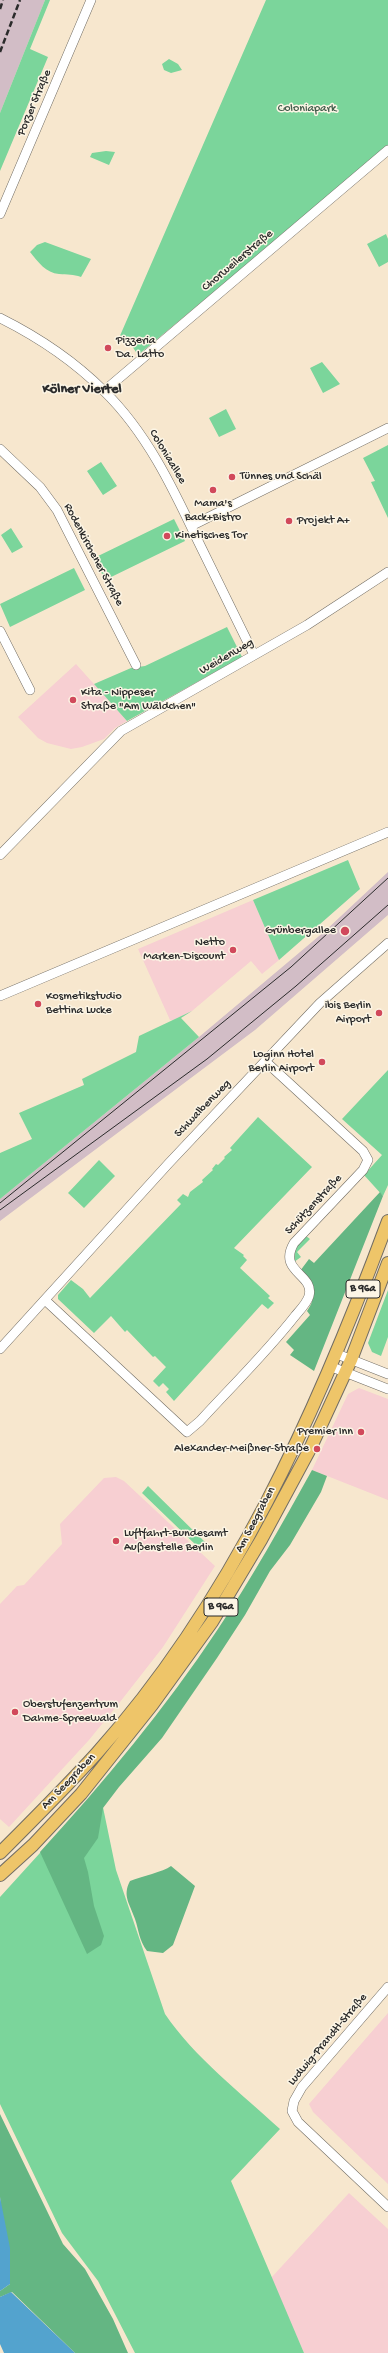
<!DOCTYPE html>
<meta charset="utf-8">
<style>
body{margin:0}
canvas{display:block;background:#f7e7ce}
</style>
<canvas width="388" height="2353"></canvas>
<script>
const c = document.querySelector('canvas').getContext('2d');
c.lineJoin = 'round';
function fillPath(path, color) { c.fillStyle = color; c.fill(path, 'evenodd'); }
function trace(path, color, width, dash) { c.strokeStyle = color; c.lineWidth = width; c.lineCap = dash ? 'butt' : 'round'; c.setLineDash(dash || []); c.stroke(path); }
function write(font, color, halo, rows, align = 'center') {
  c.font = font + ' "Gochi Hand",sans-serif'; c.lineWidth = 3; c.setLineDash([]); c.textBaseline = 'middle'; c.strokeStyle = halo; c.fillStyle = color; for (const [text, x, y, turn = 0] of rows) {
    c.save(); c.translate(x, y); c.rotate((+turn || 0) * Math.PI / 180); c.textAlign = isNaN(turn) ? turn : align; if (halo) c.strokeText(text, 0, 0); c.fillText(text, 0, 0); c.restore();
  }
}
fillPath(new Path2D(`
 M76,664L127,721L115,728L104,739L82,747L71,749L47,743L38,738L18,717Z
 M253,900L279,960L262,974L251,961L192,1011L174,1020H170L138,949Z
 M359,1388L388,1399V1500L312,1470L348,1394Z
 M116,1477L124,1481L215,1566L163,1647L120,1702L89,1740L9,1827L0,1819V1604L17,1586L24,1585L62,1544L60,1524L104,1478Z
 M388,2013V2184L313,2112L309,2104Z
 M349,2193L388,2229V2353H304L271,2278Z`), '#f7cfd2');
fillPath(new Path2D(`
 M0,0H45L0,113Z
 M388,872V915L255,1030L0,1221V1199L199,1037L325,931Z`), '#d2bdc6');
fillPath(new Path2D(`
 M45,0H50L30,49L48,57L0,171V113Z
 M266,0H388V147L138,355L132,346L119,338Z
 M169,59L178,64L182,70L171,73L164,70L162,64Z
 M106,151L115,152L109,165L90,157L92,153Z
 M386,234L388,239V262L379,267L367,244Z
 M45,242L91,259L81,277C73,274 68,275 59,274C46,273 38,262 30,252L37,245Z
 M322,362L340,384L323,393L310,368Z
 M226,409L236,429L219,437L209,418Z
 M388,445V518L371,482L375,481L363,458Z
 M101,462L117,486L103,495L87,471Z
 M174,519L185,541L105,580L94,558Z
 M11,528L23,547L12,553L1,535Z
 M74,568L85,590L10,627L0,604Z
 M227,627L242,657L127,721L94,684L131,668L145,666Z
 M348,860L360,889L279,960L253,900Z
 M192,1011L181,1018L199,1037L0,1199V1153L32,1139L19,1113L84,1085L82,1079L136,1052L139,1036Z
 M388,1070V1185L383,1196L364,1175L382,1155L342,1119Z
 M258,1117L312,1167L234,1248L244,1255L243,1256L247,1260L240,1268L270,1296L268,1298L274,1303L268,1309L262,1304L174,1401L166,1392L169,1389L163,1383L159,1387L153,1381L166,1367L155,1356L153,1357L127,1330L125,1332L111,1316L94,1333L58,1299V1295L71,1280L83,1289L90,1298L181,1204L177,1200L183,1194L188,1197L190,1192L203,1182L202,1180L213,1170L212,1169L216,1164L218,1165L225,1158L224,1157L232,1150L230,1148Z
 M99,1160L115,1176L84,1208L68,1193Z
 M306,1236L310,1239L297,1252L301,1257L294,1262L295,1247Z
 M388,1290V1337L381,1356L372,1352L368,1343Z
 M148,1486L205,1542L199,1548L142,1493Z
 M99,1788L116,1870L165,2014C194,2057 242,2094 280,2129L231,2181L304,2353H135L98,2281L62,2233L0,2104V1897Z`), '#7bd59b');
fillPath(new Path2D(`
 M380,1192L383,1196L314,1371L290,1355L294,1350L286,1342L310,1315L307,1311C319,1295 310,1286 300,1271L309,1259L314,1263Z
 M312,1470L327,1476L321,1492L290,1545L270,1571L245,1615L217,1658L162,1738L119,1787L103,1808L98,1838L84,1858L88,1872L94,1906L104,1936L101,1945L87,1954L40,1852C104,1782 165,1709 218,1629C252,1578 282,1524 312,1470Z
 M171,1866L195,1886L173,1945L163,1953L147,1951C139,1940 139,1931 135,1919C130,1904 122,1896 130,1881C142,1876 163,1872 171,1866Z
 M0,2114L63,2244L85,2269L113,2319L128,2353H75L12,2292L0,2297V2291L10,2284L0,2197Z`), '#64b683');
fillPath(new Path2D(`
 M0,2197L10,2248V2284L0,2291Z
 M11,2292L75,2353H4L0,2344V2297Z`), '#53a3ce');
const minor = new Path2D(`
 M0,214L91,0
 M0,318C38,337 74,361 104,391C146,432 172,486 197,539C216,578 235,616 254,655
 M104,391L388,150
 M0,449L40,487L57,510L136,665
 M191,526L388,428
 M0,631L30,690
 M0,855L121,731L307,625L388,572
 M0,996L388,832
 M45,1300L187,1432L200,1421C232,1386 266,1353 295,1316C300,1310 307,1303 309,1296C315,1274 277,1272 294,1243L363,1170L368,1160L363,1151L265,1061
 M0,1349L169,1163L320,1003L388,943
 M337,1354L388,1374
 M332,1367L388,1389
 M388,1987L302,2087L294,2101L292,2111L298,2122L388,2207`);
const major = new Path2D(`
 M0,1853C33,1820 66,1787 97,1753C233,1601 318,1410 388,1221
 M0,1875L33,1845L81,1794L152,1705L212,1622L261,1540L310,1449L351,1360L388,1263`);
trace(minor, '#726d64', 10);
trace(major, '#726d64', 14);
trace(minor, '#fff', 9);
trace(major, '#eec569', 12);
trace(new Path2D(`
 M0,1203L291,967L388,878
 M0,1210L207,1059L296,986L388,905`), '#2b2b2b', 1);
trace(new Path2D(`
 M0,9L3,0
 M0,52L20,0`), '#2b2b2b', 2.5, [6, 3]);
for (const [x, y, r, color] of [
 [108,348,4,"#d1495b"],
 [232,477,4,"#d1495b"],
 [213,490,4,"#d1495b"],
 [289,521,4,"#d1495b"],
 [167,536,4,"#d1495b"],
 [73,700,4,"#d1495b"],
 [345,931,5,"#d1495b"],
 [233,950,4,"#d1495b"],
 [38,1004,4,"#d1495b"],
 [379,1013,4,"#d1495b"],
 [322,1062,4,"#d1495b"],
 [361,1432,4,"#d1495b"],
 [317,1449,4,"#d1495b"],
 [116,1541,4,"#d1495b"],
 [15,1712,4,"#d1495b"]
]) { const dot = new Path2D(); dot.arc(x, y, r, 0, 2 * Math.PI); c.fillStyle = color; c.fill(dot); trace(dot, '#fcf5e5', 1.5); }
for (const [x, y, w] of [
 [363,1289,34],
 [221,1607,34]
]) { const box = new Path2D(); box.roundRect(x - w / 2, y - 9, w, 18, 3); c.fillStyle = '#fcf5e5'; c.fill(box); trace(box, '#2b2b2b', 1); }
write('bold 11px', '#2b2b2b', null, [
 ["B 96a",363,1289],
 ["B 96a",221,1607]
]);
write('12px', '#2b2b2b', '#fcf5e5', [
 ["Porzer Straße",35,103,-67],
 ["Chorweilerstraße",238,261,-40],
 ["Coloniaallee",167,457,59],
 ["Rodenkirchener Straße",93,555,62],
 ["Weidenweg",227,657,-30],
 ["Schwalbenweg",203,1109,-46],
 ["Schützenstraße",314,1205,-47],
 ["Am Seegraben",256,1520,-62],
 ["Am Seegraben",69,1782,-46],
 ["Ludwig-Prandtl-Straße",328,2040,-50]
]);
write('12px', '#435e4d', '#fcf5e5', [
 ["Coloniapark",307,109]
]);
write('12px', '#2b2b2b', '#fcf5e5', [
 ["Pizzeria",116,341],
 ["Da. Latto",116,355],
 ["Tünnes und Schäl",240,477],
 ["Mama's",213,504,"center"],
 ["Back+Bistro",213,518,"center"],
 ["Projekt A+",297,521],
 ["Kinetisches Tor",175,536],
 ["Kita - Nippeser",81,693],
 ["Straße \"Am Wäldchen\"",81,707],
 ["Grünbergallee",336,931,"right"],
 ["Netto",225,943,"right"],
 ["Marken-Discount",225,957,"right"],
 ["Kosmetikstudio",46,997],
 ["Bettina Lucke",46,1011],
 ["ibis Berlin",371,1006,"right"],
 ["Airport",371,1020,"right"],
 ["Loginn Hotel",314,1055,"right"],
 ["Berlin Airport",314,1069,"right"],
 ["Premier Inn",353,1432,"right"],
 ["Alexander-Meißner-Straße",309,1449,"right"],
 ["Luftfahrt-Bundesamt",124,1534],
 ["Außenstelle Berlin",124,1548],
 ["Oberstufenzentrum",23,1705],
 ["Dahme-Spreewald",23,1719]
], 'left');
write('bold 14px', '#2b2b2b', '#fcf5e5', [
 ["Kölner Viertel",82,390]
]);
</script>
